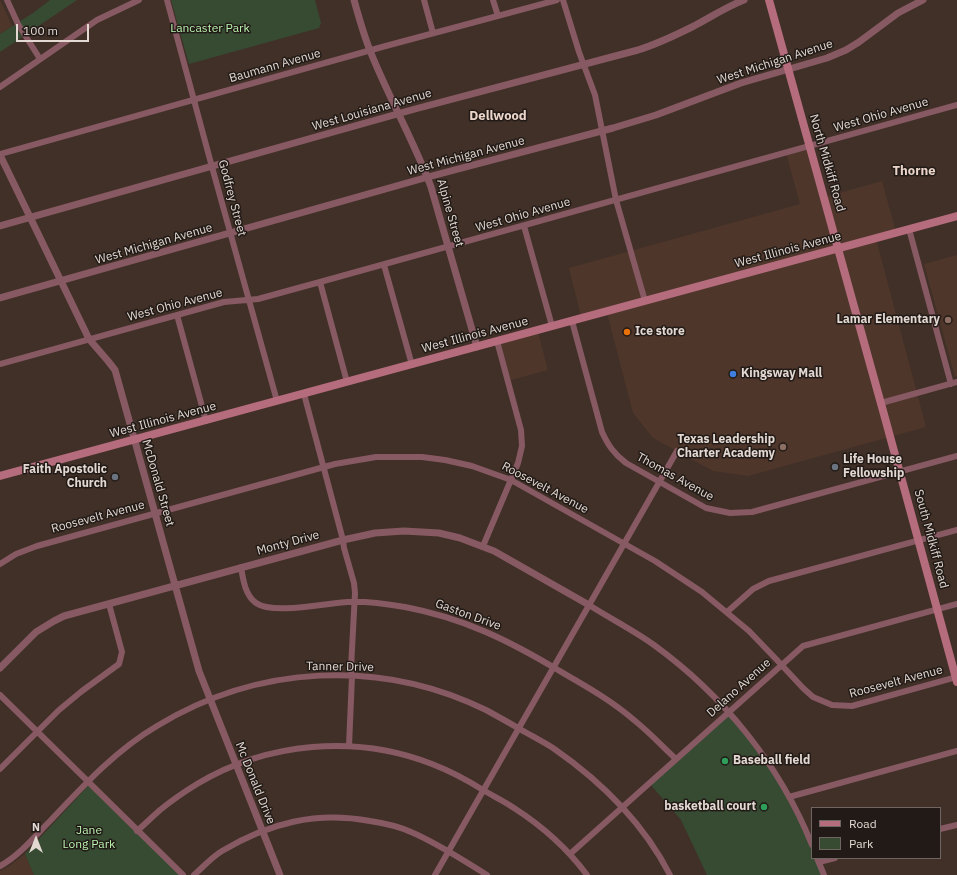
<!DOCTYPE html>
<style>
body{margin:0}
#map{position:relative;width:957px;height:875px;overflow:hidden;background:#413027;font-family:"IBM Plex Sans",sans-serif}
canvas{display:block}
.legend{position:absolute;left:811px;top:807px;width:130px;height:52px;box-sizing:border-box;background:#211a16;border:1px solid #6f6661;margin:0;padding:5px 7px;list-style:none;font-size:12px;color:#e3d8d2}
.legend li{display:flex;align-items:center;gap:8px;height:20px}
.legend b{width:20px;border:1px solid #6f6661}
.north{position:absolute;left:16px;top:819px;width:40px;height:40px;-webkit-text-stroke:3px #211a16;paint-order:stroke;rotate:0deg;font-size:11px;font-weight:700;line-height:16px;text-align:center;color:#e3d8d2}
.north::after{content:'';display:block;margin:auto;width:14px;height:18px;background:#e3d8d2;clip-path:polygon(50% 0,100% 100%,50% 72%,0 100%)}
.scale{position:absolute;left:16px;top:24px;width:73px;height:18px;box-sizing:border-box;border:2px solid #e3d8d2;border-top:0;padding-left:5px;font-size:12px;line-height:14px;white-space:nowrap;color:#e3d8d2;-webkit-text-stroke:3px #211a16;paint-order:stroke}
</style>
<div id="map">
<canvas width="957" height="875"></canvas>
<ul class="legend">
<li><b style="height:5px;background:#b56c7d"></b>Road</li>
<li><b style="height:11px;background:#364b32"></b>Park</li>
</ul>
<div class="north">N</div>
<div class="scale">100 m</div>
</div>
<script>
const c = document.querySelector('canvas').getContext('2d');
c.lineJoin = 'round';
function fillPath(path, color) { c.fillStyle = color; c.fill(path, 'evenodd'); }
function trace(path, color, width, dash) { c.strokeStyle = color; c.lineWidth = width; c.lineCap = dash ? 'butt' : 'round'; c.setLineDash(dash || []); c.stroke(path); }
function write(font, color, halo, rows, align = 'center') {
  c.font = font + ' "IBM Plex Sans",sans-serif'; c.lineWidth = 3; c.setLineDash([]); c.textBaseline = 'middle'; c.strokeStyle = halo; c.fillStyle = color; for (const [text, x, y, turn = 0] of rows) {
    c.save(); c.translate(x, y); c.rotate((+turn || 0) * Math.PI / 180); c.textAlign = isNaN(turn) ? turn : align; if (halo) c.strokeText(text, 0, 0); c.fillText(text, 0, 0); c.restore();
  }
}
fillPath(new Path2D(`
 M0,0L12,26L0,34Z
 M811,146L825,197L882,181L896,232L876,239L926,427L748,476L713,471L653,438L633,413L607,313L582,320L569,268L800,204L786,153Z
 M957,255V376L955,377L924,264Z
 M538,332L548,370L508,381L497,343Z
 M25,854L34,875H0V871L8,867Z`), '#4e362b');
fillPath(new Path2D(`
 M50,0H77L0,52V34L33,13Z
 M171,0H315L321,23L319,28L189,64Z
 M729,712L771,768L812,845V858H817L823,875H707L681,820L650,784Z
 M88,786L91,788L180,875H34L25,854Z`), '#364b32');
trace(new Path2D(`
 M7,0L18,24L40,59
 M167,0L212,167L277,401
 M424,0L433,33
 M493,0L498,16
 M563,0L579,52L595,95L616,200L645,301
 M0,87L97,20L139,0
 M0,154L382,47L557,0
 M524,226L552,326
 M909,229L951,384
 M384,265L412,365
 M320,282L347,382
 M177,315L206,421
 M572,321L602,432C608,445 614,454 626,463L706,508L730,513L752,512L957,456
 M0,364L224,302L258,299L320,282L957,105
 M304,394L343,540L344,548L354,583L355,593L351,668L352,676L349,746
 M881,403L957,382
 M483,546L518,463L522,446L521,430L497,341
 M0,564L16,554L37,546L335,464L376,457H422L445,460L472,466L511,480L655,561L702,592L749,631L775,658L803,688L813,697L832,705L852,706L957,677
 M241,567C243,579 245,595 256,603C273,615 326,603 348,602C367,601 387,604 405,607C463,618 508,640 558,670C584,685 611,700 634,720C649,732 662,746 676,759
 M589,605C611,619 633,630 654,645C723,695 780,765 812,845
 M727,612L753,589L769,581L957,530
 M0,695L183,875
 M0,769L59,710L82,691L119,664L122,652L109,604
 M789,797L957,751
 M940,829L957,825
 M137,831C145,824 152,817 160,810C171,801 184,792 197,784C267,742 356,734 432,764C450,771 467,780 483,790C493,796 504,801 514,808C542,826 567,848 587,875
 M570,854L803,646L957,604
 M817,858L824,875
 M819,862L835,858
 M0,866C20,855 35,836 51,820C83,786 116,750 157,726C257,665 380,658 486,710C497,716 508,722 518,728C530,735 542,741 553,748C602,782 643,822 670,875
 M194,875C203,867 212,857 222,851C269,823 316,811 370,821C383,823 398,826 411,832C437,843 463,860 487,875
 M435,875L677,451`), '#875963', 6);
trace(new Path2D(`
 M354,0C359,18 364,36 371,53C389,98 414,141 431,187L477,347
 M0,155L89,339L108,361L115,370L199,671L280,875
 M0,226L415,109L638,50C657,44 676,35 694,26C711,17 726,7 744,0
 M0,298L428,177L613,128L656,115L741,83L827,58L846,50L859,42L898,13L923,0
 M0,668L36,632L54,621L64,616L343,540L375,533L404,531L439,533L460,538L494,551L589,605`), '#875963', 7);
trace(new Path2D(`
 M769,0L885,418L957,682
 M0,476L957,216`), '#b56c7d', 8);
for (const [x, y, r, color] of [
 [948,320,4,"#8d6e63"],
 [627,332,4,"#e8710a"],
 [733,374,4,"#3f7fe0"],
 [783,447,4,"#8d6e63"],
 [835,467,4,"#6b7280"],
 [115,477,4,"#6b7280"],
 [725,761,4,"#2e9e5b"],
 [764,807,4,"#2e9e5b"]
]) { const dot = new Path2D(); dot.arc(x, y, r, 0, 2 * Math.PI); c.fillStyle = color; c.fill(dot); trace(dot, '#211a16', 1.5); }
write('12px', '#b9f2ae', '#211a16', [
 ["Lancaster Park",210,29],
 ["Jane",89,831],
 ["Long Park",89,845]
]);
write('12px', '#e3d8d2', '#211a16', [
 ["West Michigan Avenue",775,62,-18],
 ["Baumann Avenue",275,66,-16],
 ["West Louisiana Avenue",372,110,-16],
 ["West Ohio Avenue",881,115,-16],
 ["West Michigan Avenue",466,156,-15],
 ["North Midkiff Road",827,163,74],
 ["Godfrey Street",232,198,75],
 ["Alpine Street",450,213,74],
 ["West Ohio Avenue",523,215,-16],
 ["West Michigan Avenue",154,244,-16],
 ["West Illinois Avenue",788,250,-15],
 ["West Ohio Avenue",175,305,-15],
 ["West Illinois Avenue",475,335,-15],
 ["West Illinois Avenue",163,420,-15],
 ["Thomas Avenue",675,477,29],
 ["McDonald Street",158,483,74],
 ["Roosevelt Avenue",545,488,28],
 ["Roosevelt Avenue",98,517,-15],
 ["South Midkiff Road",931,539,75],
 ["Monty Drive",288,543,-15],
 ["Gaston Drive",468,615,20],
 ["Tanner Drive",340,667,1],
 ["Roosevelt Avenue",896,682,-15],
 ["Delano Avenue",739,688,-42],
 ["Mc Donald Drive",255,783,68]
]);
write('bold 12px', '#e3d8d2', '#211a16', [
 ["Lamar Elementary",940,320],
 ["Ice store",635,332,"left"],
 ["Kingsway Mall",741,374,"left"],
 ["Texas Leadership",775,440],
 ["Charter Academy",775,454],
 ["Life House",843,460,"left"],
 ["Fellowship",843,474,"left"],
 ["Faith Apostolic",107,470],
 ["Church",107,484],
 ["Baseball field",733,761,"left"],
 ["basketball court",756,807]
], 'right');
write('bold 13px', '#ebd5ca', '#211a16', [
 ["Dellwood",498,116],
 ["Thorne",914,171]
]);
</script>
